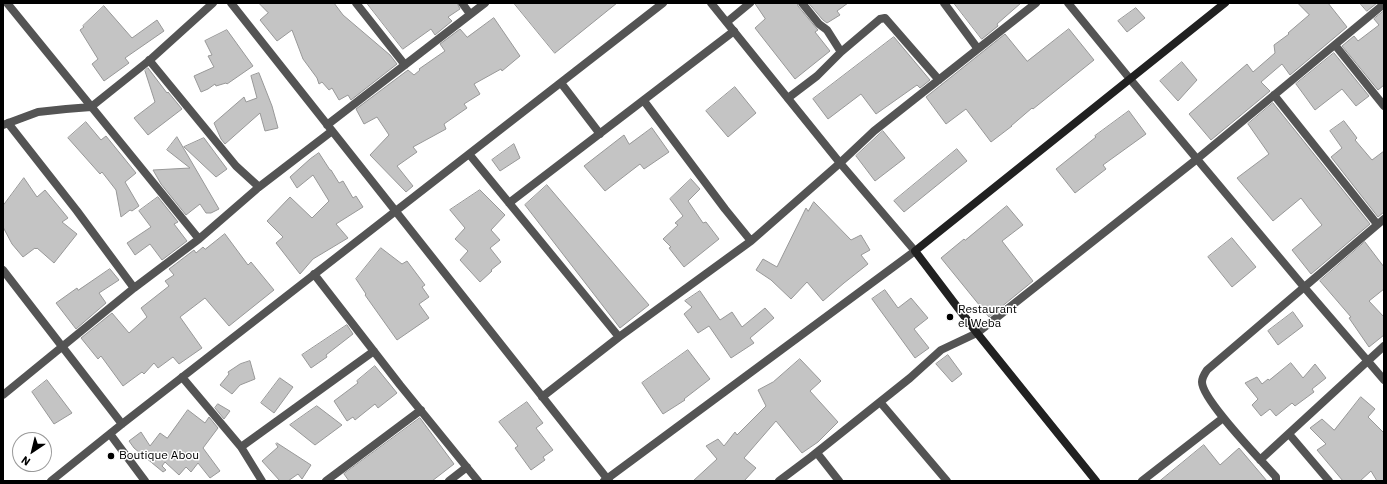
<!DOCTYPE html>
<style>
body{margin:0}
#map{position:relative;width:1387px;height:484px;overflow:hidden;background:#fff;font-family:"IBM Plex Sans",sans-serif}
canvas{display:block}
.frame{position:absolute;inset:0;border:4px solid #000;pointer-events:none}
.north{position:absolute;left:12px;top:432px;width:40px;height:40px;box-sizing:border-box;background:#fff;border:1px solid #999;border-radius:50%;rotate:215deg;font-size:11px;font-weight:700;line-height:16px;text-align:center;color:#000}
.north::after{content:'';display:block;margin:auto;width:14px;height:18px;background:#000;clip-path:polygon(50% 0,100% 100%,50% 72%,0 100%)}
</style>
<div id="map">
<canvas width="1387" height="484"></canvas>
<div class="frame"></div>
<div class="north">N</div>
</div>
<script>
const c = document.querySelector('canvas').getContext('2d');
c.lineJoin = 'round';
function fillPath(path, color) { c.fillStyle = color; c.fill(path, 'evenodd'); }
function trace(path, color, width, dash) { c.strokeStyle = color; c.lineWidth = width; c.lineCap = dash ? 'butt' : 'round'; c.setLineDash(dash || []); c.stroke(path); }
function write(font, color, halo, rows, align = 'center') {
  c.font = font + ' "IBM Plex Sans",sans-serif'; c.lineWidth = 3; c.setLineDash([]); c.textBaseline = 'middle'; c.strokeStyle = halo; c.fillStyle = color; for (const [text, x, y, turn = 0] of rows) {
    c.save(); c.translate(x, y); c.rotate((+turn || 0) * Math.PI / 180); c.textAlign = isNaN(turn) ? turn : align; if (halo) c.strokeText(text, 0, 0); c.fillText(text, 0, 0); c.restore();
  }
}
const building = new Path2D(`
 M259,3H334L343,15L390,55L397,64L351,100L348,95L339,100L332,88L329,90L322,82L319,84L317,78L303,59L292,30L277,41L260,20L268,13Z
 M367,3H457L460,9L448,17L452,21L435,35L431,29L403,49Z
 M514,3H617L555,53Z
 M755,3H797L798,6L818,30L815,32L830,51L795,79L755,28L765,19Z
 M809,3H848L837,11L840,15L827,23L823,20Z
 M954,3H1021L997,24L998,26L982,39Z
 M1298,3H1328L1347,27L1290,75L1282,64L1261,82L1270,91L1211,140L1189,114L1247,64L1253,72L1275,53L1274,45L1289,34L1288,33L1309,15Z
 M1360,3H1377L1367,11Z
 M104,6L132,38L157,20L164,31L125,58L129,63L104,81L92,64L98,59L80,30L84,27L83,26Z
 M1136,8L1145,18L1127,32L1118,21Z
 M1384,11V85L1378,90L1342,46L1354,36L1358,41L1379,25L1374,19Z
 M494,18L520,56L502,71L501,69L474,84L480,94L464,104L467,108L444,124L446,129L413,147L417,152L397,166L413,186L406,192L370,155L389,135L377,117L364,124L356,109L408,70L414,75L420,70L419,69L445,51L440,44L460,29L467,37Z
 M1069,29L1094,60L1033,109L1032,108L1011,126H1012L991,142L966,109L946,124L926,97L1005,34L1027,61Z
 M227,30L253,66L227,84L226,83L216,86L215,84L208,89L201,92L194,76L214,67L208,56L212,55L205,41Z
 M894,37L930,80L920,88L917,85L876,114L861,94L828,119L813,99Z
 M1334,53L1369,96L1356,106L1342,89L1315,110L1296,84Z
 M1182,62L1197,80L1178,101L1160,81Z
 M148,68L167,93L168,92L182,109L148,135L134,118L155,102L145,71Z
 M259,73L272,106L278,128L265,131L260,113L225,144L221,139L214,123L244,97L246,102L257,98L251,76Z
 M735,87L756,113L728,137L706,111Z
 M1273,103L1370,224L1311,274L1292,250L1322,225L1310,210L1301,198L1273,221L1237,178L1269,154L1248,124Z
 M1129,111L1146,134L1103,165L1106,169L1075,193L1056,169L1096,137L1095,136Z
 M1344,121L1357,138L1355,140L1372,160L1384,151V212L1378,217L1331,157L1342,148L1330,131Z
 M86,122L101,140L106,136L136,173L125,182L139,206L132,211L130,210L121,217L116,190L102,172L100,174L68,138Z
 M652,128L669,152L644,169L640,164L605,191L584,166L624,135L629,144Z
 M883,131L905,158L875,181L856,156Z
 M177,137L219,209L211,213H206L200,204L186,215L161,184L153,170L190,168L167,150Z
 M204,138L227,169L216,177L184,147Z
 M514,144L520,158L500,171L492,160Z
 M957,149L967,161L904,212L894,201Z
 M319,153L330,170H331L339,183L343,181L353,198L356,196L363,207L336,224L348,238L313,259L300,274L276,243L283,237L267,221L290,197L312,218L329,201L313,175L297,188L290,177L310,159Z
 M24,178L37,197L45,190L68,218L62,222L77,234L54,263L37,248L36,249L35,248L23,257L12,244L3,227V206Z
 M691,179L700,189L688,201L703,223L706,222L719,239L684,267L669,248L671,247L663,239L678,225L675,223L683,216L670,199Z
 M547,185L649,305L620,328L525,205Z
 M480,190L505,215L491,230L500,240L490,248L501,262L491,270L492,271L480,282L460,260L468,251L455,239L465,228L450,210Z
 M158,197L178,222L174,224L187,241L162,260L150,244L135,255L127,243L151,227L139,211Z
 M814,202L851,240L861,235L870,250L861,255L868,264L844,283L823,301L807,282L791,299L771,280L756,270L763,259L777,267L806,208L808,211Z
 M1007,206L1023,225L1002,241L1033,281L989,317L941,258L964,239L965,240Z
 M225,234L248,265L251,262L274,290L229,326L205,298L180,317L202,348L179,364L173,357L158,368L154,363L144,374L142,372L123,386L101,356L98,359L81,338L112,313L129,333L147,317L141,308L169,286L165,281L174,275L169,269L194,250L196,253L203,247L205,249Z
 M1232,238L1256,267L1232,287L1208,257Z
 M1365,242L1384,267V289L1369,301L1384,317V335L1369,347L1349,318L1351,317L1320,281Z
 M381,248L402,264L407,261L425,285L422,287L429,297L419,304L429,318L397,340L365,295L366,294L356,279Z
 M110,269L119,280L99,293L106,303L76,329L56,303L77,288L78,290Z
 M885,290L898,308L911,298L928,318L914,329L929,348L915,358L872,299Z
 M700,291L720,320L732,312L742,327L765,308L774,318L750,338L754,343L731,358L709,326L698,333L684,314L692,307L685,301Z
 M1293,312L1303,326L1278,345L1268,331Z
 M347,325L353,334L326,355L327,357L311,368L302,355Z
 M688,350L710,379L684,399L685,400L663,414L642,383Z
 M948,355L962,374L952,382L936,364Z
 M800,359L821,381L810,391L838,422L818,442L802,453L776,421L744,458L756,468L744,481H693L717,459L706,446L718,439L724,446L735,432L737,435L766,406L758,390L773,382Z
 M250,361L255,379L240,385L232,394L220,385L229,374L228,372L240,364Z
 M1291,363L1303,378L1315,364L1326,378L1312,389L1314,392L1295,406L1292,403L1276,416L1270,409L1261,416L1252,405L1258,399L1245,383L1257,377L1262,384L1268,379L1269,380Z
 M375,366L397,393L378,408L375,404L355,420L353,417L347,421L334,401L358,383L357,381Z
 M280,378L293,387L274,413L261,403Z
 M47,380L72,413L54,424L32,392Z
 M1361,397L1375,409L1368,417L1384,433V481H1377L1371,471L1360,481H1343L1317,450L1326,444L1310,428L1322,419L1334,430Z
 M527,402L543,423L536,428L553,450L543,457L545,460L531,470L515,448L518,446L499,422Z
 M218,404L230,411L224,419L215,408Z
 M317,406L342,425L315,445L290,425Z
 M188,410L205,423L209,417L218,428L203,448L220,471L210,478L198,463L191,472L186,467L179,475L165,462L162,466L166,470L163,472L134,448L129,441L141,432L150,446L160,433L167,438Z
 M420,418L454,464L432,481H349L344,474Z
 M277,443L311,465L302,479L298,474L288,481H280L262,461L278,447L276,444Z
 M1204,445L1220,465L1239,448L1267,481H1160Z`);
fillPath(building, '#c4c4c4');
trace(building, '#989898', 1);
trace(new Path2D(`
 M7,3L199,239
 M231,3L609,481
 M356,3L405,65
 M462,3L470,14
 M802,3L819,24L827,30L841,52L880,19L885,18L939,80
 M944,3L978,49
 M1068,3L1130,79L1304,287L1384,380
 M727,22L750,3
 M1335,45L1384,106
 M149,60L236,166L259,187
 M561,83L600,134
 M1274,95L1377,224
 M788,98L817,76L841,52
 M644,101L725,209L751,241
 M8,123L77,211L134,288
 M3,125L38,112L66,109L91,107L151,59L213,3
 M327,125L485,3
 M469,154L619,337
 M509,203L734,31
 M3,270L122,424
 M314,274L400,385L478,481
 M182,377L241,447L262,481
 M3,395L134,288L199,239L259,187L332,131
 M542,397L619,337L751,241L840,163L874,131L1036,3
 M880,402L947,481
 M110,434L145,481
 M1289,434L1329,481
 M241,447L374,351
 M817,453L839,481
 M1260,460L1384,346
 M51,481L122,424L663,3
 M326,481L421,410
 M449,481L467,467
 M604,481L915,251
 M779,481L811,457L910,378L941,350L977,333L1197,159L1384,4
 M1142,481L1223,418
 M1276,481V477C1261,460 1202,400 1202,382C1202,378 1205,373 1207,370L1384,219`), '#545454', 8);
trace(new Path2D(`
 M711,3L840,163L915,251`), '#545454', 8);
trace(new Path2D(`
 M1096,481L977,333L915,251L1225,3`), '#212121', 8);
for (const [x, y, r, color] of [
 [950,317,4,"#000"],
 [111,456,4,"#000"]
]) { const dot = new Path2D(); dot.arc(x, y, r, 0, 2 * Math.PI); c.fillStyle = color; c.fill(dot); trace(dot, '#fff', 1.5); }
write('12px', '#000', '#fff', [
 ["Restaurant",958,310],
 ["el Weba",958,324],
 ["Boutique Abou",119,456]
], 'left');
</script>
